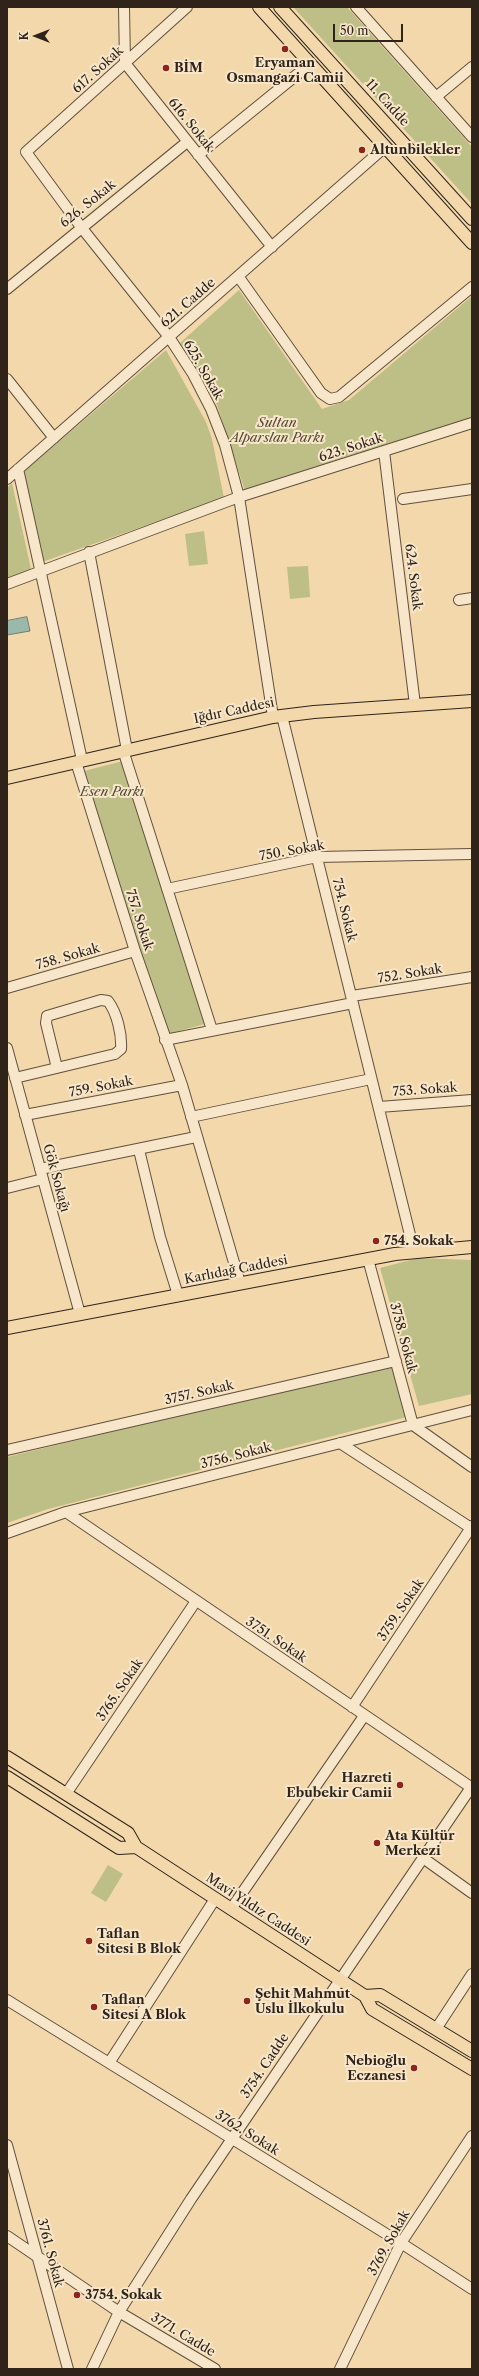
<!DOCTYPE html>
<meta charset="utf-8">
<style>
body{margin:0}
#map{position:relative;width:479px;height:2376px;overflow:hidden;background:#f3d8ac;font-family:"Libre Caslon Text",serif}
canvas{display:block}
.frame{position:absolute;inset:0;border:8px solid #2f231a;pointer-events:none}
.north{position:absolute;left:16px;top:16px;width:40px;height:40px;-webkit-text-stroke:3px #f7e6c9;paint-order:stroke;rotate:270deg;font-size:11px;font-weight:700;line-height:16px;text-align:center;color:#2f231a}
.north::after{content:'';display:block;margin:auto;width:14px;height:18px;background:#2f231a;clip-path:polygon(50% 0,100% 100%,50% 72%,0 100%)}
.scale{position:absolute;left:333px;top:24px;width:70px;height:18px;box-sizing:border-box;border:2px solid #2f231a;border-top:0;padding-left:5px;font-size:12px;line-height:14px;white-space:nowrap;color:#2f231a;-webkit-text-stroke:3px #f7e6c9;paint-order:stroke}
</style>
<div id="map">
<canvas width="479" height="2376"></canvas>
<div class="frame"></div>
<div class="north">K</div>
<div class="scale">50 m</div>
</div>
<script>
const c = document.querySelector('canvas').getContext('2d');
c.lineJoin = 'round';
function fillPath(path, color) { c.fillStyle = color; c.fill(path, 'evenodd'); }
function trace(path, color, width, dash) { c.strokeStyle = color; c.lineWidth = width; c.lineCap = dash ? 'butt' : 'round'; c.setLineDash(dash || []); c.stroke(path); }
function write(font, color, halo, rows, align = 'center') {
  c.font = font + ' "Libre Caslon Text",serif'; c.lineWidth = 4; c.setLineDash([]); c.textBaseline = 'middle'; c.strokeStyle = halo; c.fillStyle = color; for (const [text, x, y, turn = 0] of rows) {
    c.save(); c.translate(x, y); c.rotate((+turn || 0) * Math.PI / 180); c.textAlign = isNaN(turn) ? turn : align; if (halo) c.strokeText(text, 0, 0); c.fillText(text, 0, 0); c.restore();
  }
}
fillPath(new Path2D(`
 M293,7H347L472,147V204Z
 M239,290L322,409L349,400L472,296V418L245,491L217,405L180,343Z
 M166,350L206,422L212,439L224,498L42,562L22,473Z
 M12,483L31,569L7,579V488Z
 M204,531L208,564L189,566L185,534Z
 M308,566L310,597L290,599L287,567Z
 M123,761L205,1024L171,1033L166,1031L84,771Z
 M418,1258L472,1260V1394L419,1406L380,1268Z
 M394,1364L407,1417L48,1509L7,1523V1457Z
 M108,1865L123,1874L106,1902L91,1893Z`), '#bebe87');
const water = new Path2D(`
 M27,617L30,631L7,635V621Z`);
fillPath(water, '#9bb9ab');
trace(water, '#707d71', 1);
const minor = new Path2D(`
 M124,7L125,63L272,247
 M187,7L26,152L81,227L169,337L193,374L211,409L225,445L239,497L273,717
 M356,7L472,137
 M436,97L472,67
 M198,155L310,64
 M238,276L321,393L330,399L339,397L472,287
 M7,289L187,142
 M7,379L54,438
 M384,451L415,705
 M18,469L82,760
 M7,479L385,147
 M403,499L472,489
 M89,552L127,750
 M7,584L239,497L472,423
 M459,600L472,598
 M282,716L414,1251
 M123,750L212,1030
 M76,762L135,951L182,1085L240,1283
 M167,889L317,857L472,854
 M7,988L135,951
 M352,996L472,977
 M165,1040L353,1003
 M7,1048L80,1314
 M15,1078L115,1054L121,1049C122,1034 117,1013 108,1001L101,1000L47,1016L46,1023L57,1068
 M379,1107L472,1100
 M25,1115L182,1085
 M191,1117L371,1079
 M139,1150L160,1237L178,1295
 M40,1169L196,1137
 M7,1188L43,1179
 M368,1259L413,1425L472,1467
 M340,1443L471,1528
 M7,1450L396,1361
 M66,1512L472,1788
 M7,1533L66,1512L472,1410
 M352,1707L472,1526
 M66,1794L196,1601
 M423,1858L472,1893
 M231,1909L364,1716
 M7,2000L401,2243L472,2289
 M436,2029L472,1974
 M109,2063L215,1899
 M7,2145L68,2369
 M7,2236L119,2312L215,2369
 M92,2369L119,2312L191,2199L472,1786
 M340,2369L401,2243L472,2136`);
const major = new Path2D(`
 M259,7L472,243
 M280,7L472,219
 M7,778L273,717L314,712L472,701
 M7,1328L395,1254L472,1247
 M7,1757L128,1833L136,1847L365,1996
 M7,1777L119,1848L136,1847
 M472,2051L380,1995L365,1996L372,2009L472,2069`);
trace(minor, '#60503e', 12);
trace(major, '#2f231a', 14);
trace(minor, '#f7e6c9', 10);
trace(major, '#f3d8ac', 12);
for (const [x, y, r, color] of [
 [285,49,4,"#8f2418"],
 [166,68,4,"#8f2418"],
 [362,150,4,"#8f2418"],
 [376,1241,4,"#8f2418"],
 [400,1785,4,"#8f2418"],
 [377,1843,4,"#8f2418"],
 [89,1941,4,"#8f2418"],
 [247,2001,4,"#8f2418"],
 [94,2007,4,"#8f2418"],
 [414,2068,4,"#8f2418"],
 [77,2295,4,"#8f2418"]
]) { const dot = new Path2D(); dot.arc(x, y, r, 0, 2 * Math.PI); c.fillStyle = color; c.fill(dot); trace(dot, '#f7e6c9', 1.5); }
write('bold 13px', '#2f231a', '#f7e6c9', [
 ["Eryaman",285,63,"center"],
 ["Osmangazi Camii",285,78,"center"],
 ["BİM",174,68],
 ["Altunbilekler",370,150],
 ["754. Sokak",384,1241],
 ["Hazreti",392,1778,"right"],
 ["Ebubekir Camii",392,1793,"right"],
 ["Ata Kültür",385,1836],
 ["Merkezi",385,1851],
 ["Taflan",97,1934],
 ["Sitesi B Blok",97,1949],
 ["Şehit Mahmut",255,1994],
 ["Uslu İlkokulu",255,2009],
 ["Taflan",102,2000],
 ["Sitesi A Blok",102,2015],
 ["Nebioğlu",406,2061,"right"],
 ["Eczanesi",406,2076,"right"],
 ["3754. Sokak",85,2295]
], 'left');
write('13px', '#2f231a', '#f7e6c9', [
 ["617. Sokak",98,70,-42],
 ["11. Cadde",387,103,48],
 ["616. Sokak",191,125,51],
 ["626. Sokak",88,204,-39],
 ["621. Cadde",188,303,-41],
 ["625. Sokak",203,370,60],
 ["623. Sokak",351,448,-18],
 ["624. Sokak",413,577,83],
 ["Iğdır Caddesi",234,711,-12],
 ["750. Sokak",292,851,-10],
 ["754. Sokak",344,910,76],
 ["757. Sokak",139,920,72],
 ["758. Sokak",68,957,-16],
 ["752. Sokak",410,974,-9],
 ["759. Sokak",101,1087,-11],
 ["753. Sokak",425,1090,-4],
 ["Gök Sokağı",56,1178,75],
 ["Karlıdağ Caddesi",236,1270,-11],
 ["3758. Sokak",403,1338,75],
 ["3757. Sokak",199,1393,-13],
 ["3756. Sokak",236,1456,-14],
 ["3759. Sokak",401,1610,-56],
 ["3751. Sokak",276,1640,34],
 ["3765. Sokak",120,1690,-56],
 ["Mavi Yıldız Caddesi",258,1910,33],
 ["3754. Cadde",265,2066,-56],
 ["3762. Sokak",247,2133,32],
 ["3769. Sokak",389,2243,-61],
 ["3761. Sokak",50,2253,75],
 ["3771. Cadde",183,2335,31]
]);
write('italic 13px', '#534a35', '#f7e6c9', [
 ["Sultan",277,423],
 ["Alparslan Parkı",277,438],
 ["Esen Parkı",112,792]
]);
</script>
